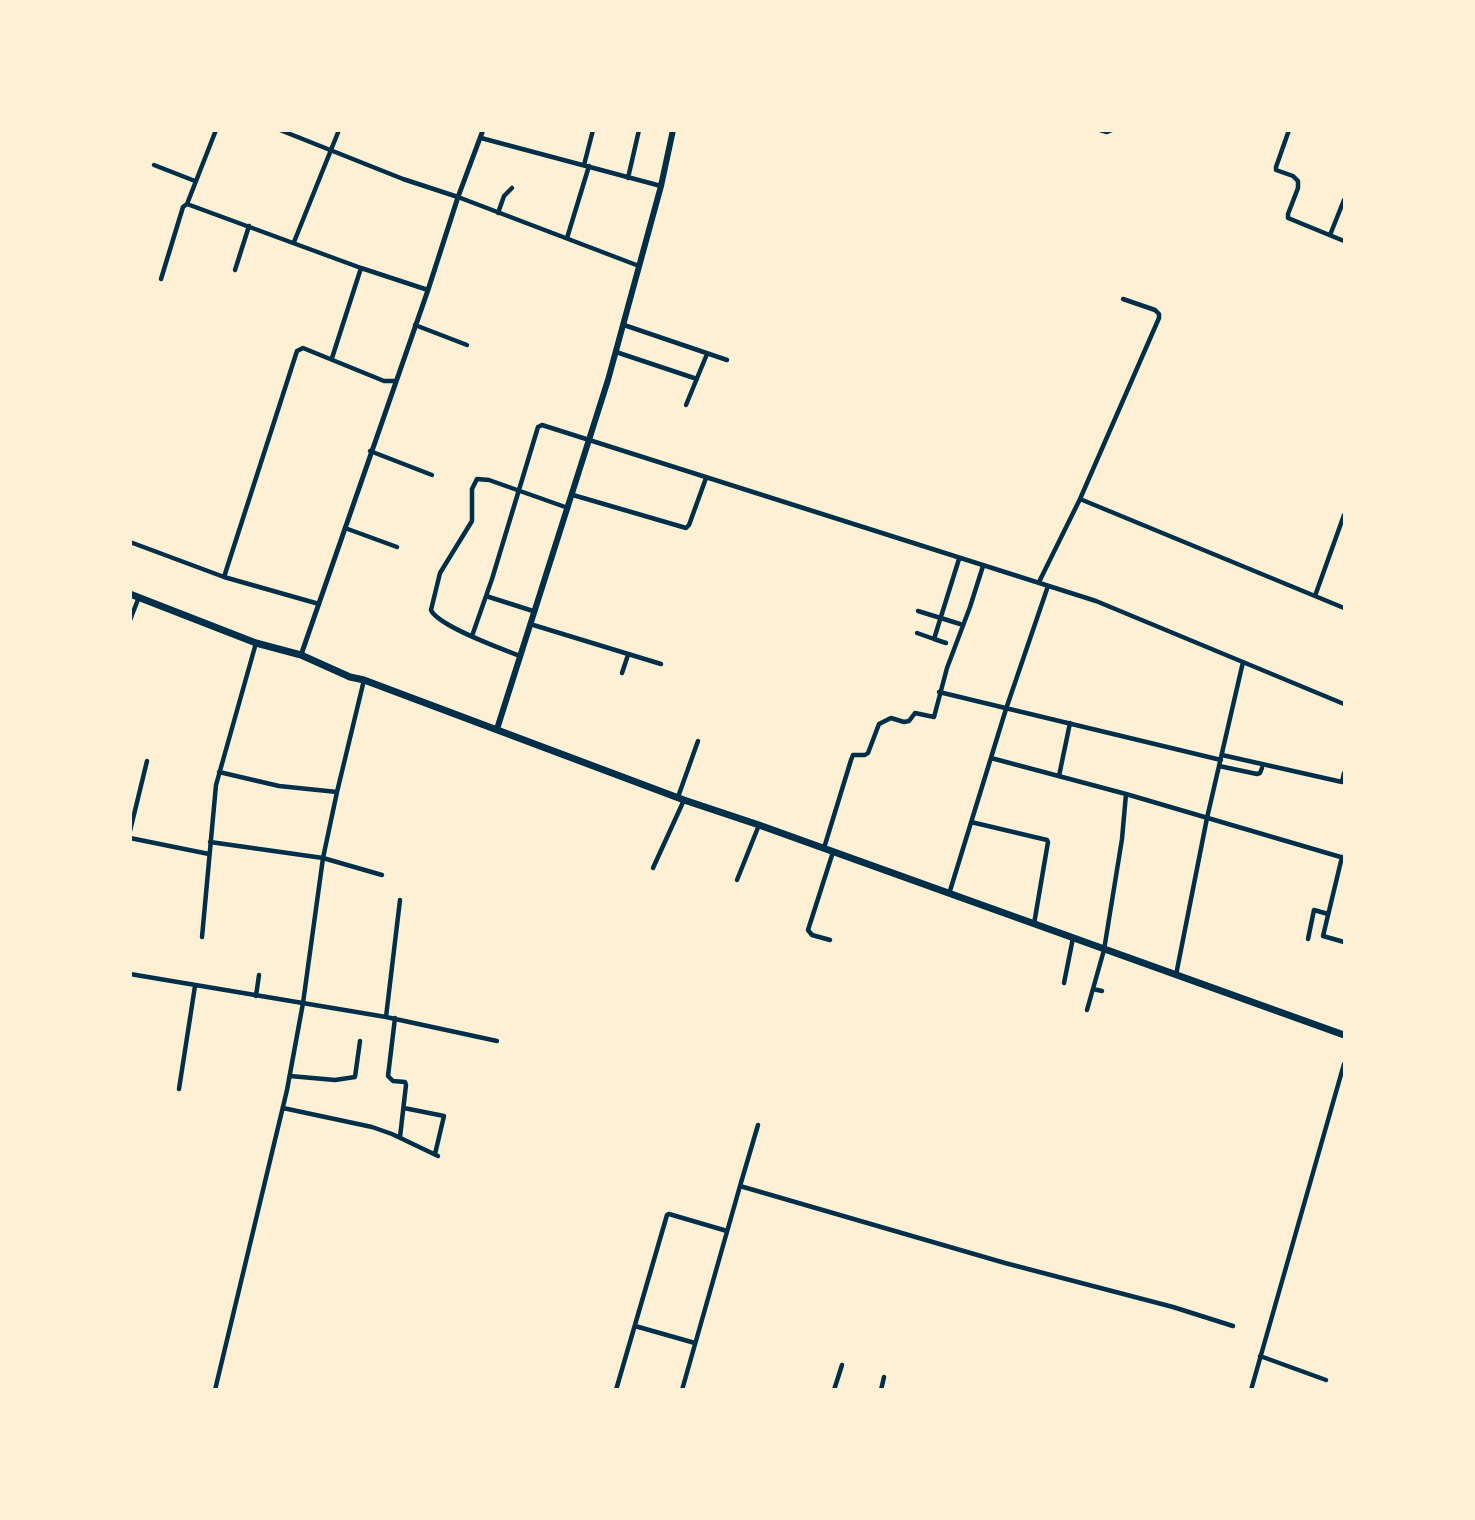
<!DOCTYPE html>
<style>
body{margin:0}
#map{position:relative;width:1475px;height:1520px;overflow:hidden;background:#fdf0d5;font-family:"Public Sans",sans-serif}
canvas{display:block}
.frame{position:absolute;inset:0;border:132px solid #fdf0d5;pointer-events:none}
</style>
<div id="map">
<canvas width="1475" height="1520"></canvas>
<div class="frame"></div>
</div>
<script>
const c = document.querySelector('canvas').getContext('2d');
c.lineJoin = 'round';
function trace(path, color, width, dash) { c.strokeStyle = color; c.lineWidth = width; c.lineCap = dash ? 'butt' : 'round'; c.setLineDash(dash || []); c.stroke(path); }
trace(new Path2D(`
 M280,130L403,179L458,197L639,266
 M1100,130L1107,132L1112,130
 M1289,130L1276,167V170L1293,176L1298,181V188L1288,214V218L1344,241
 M481,138L661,186
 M154,165L195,181
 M584,165L593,130
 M628,178L639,130
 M187,204L361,268L428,290
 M498,213L504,196L512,188
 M1330,235L1344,200
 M567,238L589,166
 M294,242L339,130
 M235,270L249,226
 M161,279L183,207L187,204L216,130
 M415,325L467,345
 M624,325L727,360
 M616,352L697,379
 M332,358L361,268
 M686,405L707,354
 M370,451L432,475
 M573,495L686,528L689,525L706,478
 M1080,499L1159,318V314L1155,310L1123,299
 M345,528L397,547
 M130,542L224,577L319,604
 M224,577L297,351L303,348L384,381H396
 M1039,582L1080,499L1344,608
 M486,596L533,611
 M1315,596L1344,515
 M918,611L960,624
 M130,620L139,597
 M530,624L661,664
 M917,633L934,639L959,559
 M472,636L492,579L538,427L542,425L1096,601L1344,704
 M934,639L946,643
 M520,656C502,649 438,626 431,610L440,573L472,521V489L477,479L489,480L568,508
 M622,673L628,655
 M939,692L1221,760
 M1222,755L1342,782L1344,773
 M991,758L1126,794L1344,858
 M1219,766L1257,774L1260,773L1262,768
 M219,772L279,786L337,792
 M1059,776L1070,723
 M678,797L698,741
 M971,822L1047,840L1048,842L1034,924
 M130,831L147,761
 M130,838L209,854
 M210,842L323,858L382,875
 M824,848L851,760L853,755H865L868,753L879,724L891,718L904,722L909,721L915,713L934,717L947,668L970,607L983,566
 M1342,857L1323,936L1344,942
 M653,868L684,800
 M737,880L759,825
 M949,894L1006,709L1048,586
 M202,937L216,785L256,643
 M1308,939L1314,910L1328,914
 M830,940L812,935L808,930L833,852
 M130,974L386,1017L497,1041
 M1176,975L1207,818L1243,662
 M1064,983L1073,938
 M1093,989L1102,991
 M256,996L259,975
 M1087,1010L1104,950L1122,839L1126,794
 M386,1017L400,900
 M395,1018L388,1076L393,1081L405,1082L406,1085L400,1137
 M290,1076L335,1080L355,1077L360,1041
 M179,1089L195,986
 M283,1108L372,1127L392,1134L438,1156
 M404,1108L444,1116L435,1154
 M740,1186L758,1125
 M635,1326L695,1343
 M1260,1356L1326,1380
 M215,1390L287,1090L303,1003L323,858L337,792L364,680
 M616,1390L667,1215L669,1214L727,1231
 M682,1390L740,1186L1005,1263L1173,1307L1233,1326
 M834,1390L842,1365
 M881,1390L884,1377
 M1251,1390L1344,1064`), '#003049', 4.5);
trace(new Path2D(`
 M301,655L428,290L458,197L483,130`), '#003049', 5);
trace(new Path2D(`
 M497,729L608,380L661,186L673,130`), '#003049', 6);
trace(new Path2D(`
 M130,594L256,643L301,655L350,677L364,680L684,800L759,825L1344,1035`), '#003049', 7);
</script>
